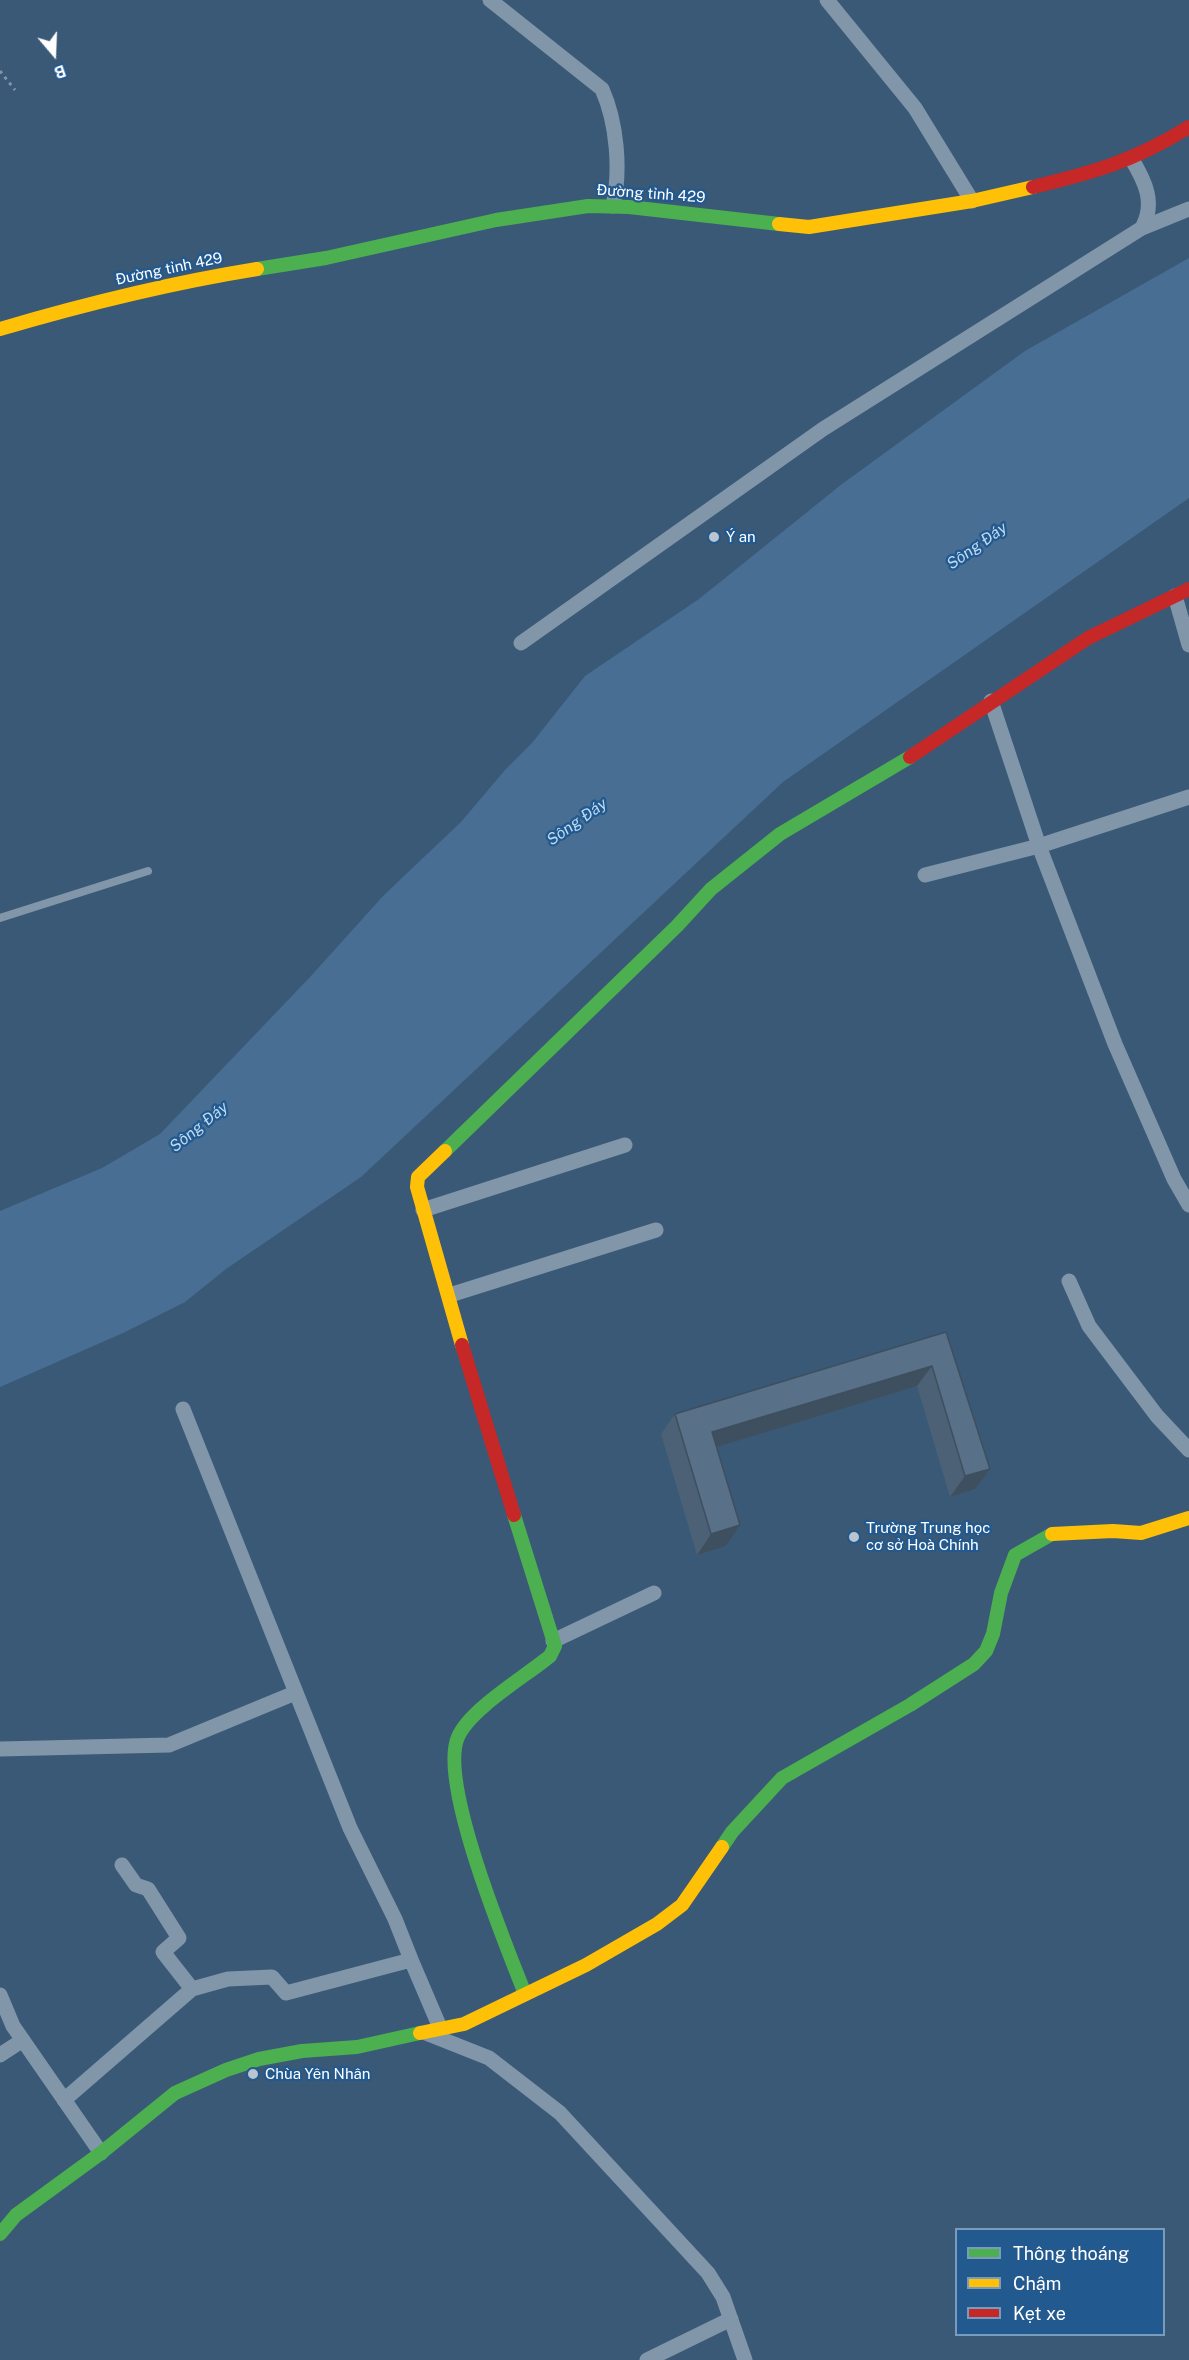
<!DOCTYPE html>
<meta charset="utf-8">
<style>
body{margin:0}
#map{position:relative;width:1189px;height:2360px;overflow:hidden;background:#3a5976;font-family:"Public Sans",sans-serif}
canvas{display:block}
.legend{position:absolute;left:955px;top:2228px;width:210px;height:108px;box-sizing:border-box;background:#22598f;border:2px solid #7a9bbc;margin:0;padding:8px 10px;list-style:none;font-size:18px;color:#fff}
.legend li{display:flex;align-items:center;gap:12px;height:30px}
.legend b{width:30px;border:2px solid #7a9bbc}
.north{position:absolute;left:24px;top:24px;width:60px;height:60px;-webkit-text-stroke:4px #22598f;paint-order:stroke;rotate:161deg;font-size:16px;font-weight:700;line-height:24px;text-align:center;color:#fff}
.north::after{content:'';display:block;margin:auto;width:21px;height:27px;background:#fff;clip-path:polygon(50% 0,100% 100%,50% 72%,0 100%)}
</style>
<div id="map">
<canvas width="1189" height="2360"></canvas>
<ul class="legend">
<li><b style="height:8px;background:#4caf50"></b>Thông thoáng</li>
<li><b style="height:8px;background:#ffc107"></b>Chậm</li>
<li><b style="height:8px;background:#c62828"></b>Kẹt xe</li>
</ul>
<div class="north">B</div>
</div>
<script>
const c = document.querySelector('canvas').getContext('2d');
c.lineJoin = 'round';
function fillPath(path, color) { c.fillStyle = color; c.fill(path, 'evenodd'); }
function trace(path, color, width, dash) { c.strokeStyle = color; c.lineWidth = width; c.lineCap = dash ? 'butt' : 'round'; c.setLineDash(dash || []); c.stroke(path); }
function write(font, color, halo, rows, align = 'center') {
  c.font = font + ' "Public Sans",sans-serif'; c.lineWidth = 4.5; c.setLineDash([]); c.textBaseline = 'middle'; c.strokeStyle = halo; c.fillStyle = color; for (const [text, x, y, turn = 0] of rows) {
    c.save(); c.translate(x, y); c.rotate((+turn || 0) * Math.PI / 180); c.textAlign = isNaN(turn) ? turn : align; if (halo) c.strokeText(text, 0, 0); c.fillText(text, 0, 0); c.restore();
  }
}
fillPath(new Path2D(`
 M1189,258V498L783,782L361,1177L226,1269L185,1302L123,1333L0,1387V1211L102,1168L160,1134L311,976L384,895L461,822L505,770L532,743L585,676L699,599L842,484L1025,351Z`), '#496e93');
trace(new Path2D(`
 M0,71L15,90`), '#8296a9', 3, [3, 4.5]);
trace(new Path2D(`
 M0,918L148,871`), '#8296a9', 8);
trace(new Path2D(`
 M490,0L602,89C617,123 621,170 613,206
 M827,0L915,108L972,201
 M1142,228L1189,209
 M1175,596L1189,645
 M521,643L823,429L1142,228C1156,203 1145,181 1131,158
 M991,701L1039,846L1115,1044L1174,1179L1189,1205
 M925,875L1039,846L1189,797
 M423,1210L625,1145
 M1069,1281L1089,1326L1157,1416L1189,1450
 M450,1295L656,1230
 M183,1409L350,1828L395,1919L412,1962
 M553,1641L654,1593
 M0,1749L169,1745L295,1693
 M122,1865L136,1885L148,1889L179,1938L163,1952L192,1989
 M0,1995L13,2026L101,2153
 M426,2033L489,2058L560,2113L708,2273L723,2297L745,2360
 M0,2055L23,2040
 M64,2100L192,1989L228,1979L272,1977L286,1993L407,1961L412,1962L441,2030
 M647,2360L731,2319`), '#8296a9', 15);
trace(new Path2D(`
 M257,269L326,258L496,220L588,206L629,207L779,224
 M445,1151L677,926L711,889L780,834L910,757
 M514,1515L555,1646L550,1656C526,1676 470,1709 458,1737C438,1782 506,1945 525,1994
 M722,1847L732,1832L782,1778L910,1705L974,1664L986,1651L993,1634L1001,1593L1015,1555L1052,1534
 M0,2234L16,2215L101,2153L175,2093L226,2070L259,2059L302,2051L357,2047L420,2033`), '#4caf50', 14);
trace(new Path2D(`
 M779,224L809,227L972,201L1033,187
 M0,329C85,304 170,283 257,269
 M445,1151L418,1177L417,1187L462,1345
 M1052,1534L1113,1531L1141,1533L1189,1518
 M420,2033L464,2024L586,1965L657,1924L682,1905L722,1847`), '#ffc107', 14);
trace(new Path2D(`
 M1033,187C1095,172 1134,161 1189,127
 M910,757L1088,638L1189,589
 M462,1345L514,1515`), '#c62828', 14);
fillPath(new Path2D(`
 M946,1332L990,1469L975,1489L950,1497L917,1386L716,1447L740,1525L726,1546L697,1555L661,1434L675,1414Z`), '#4c6175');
fillPath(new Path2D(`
 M932,1366L917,1386L697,1453L712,1432Z
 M990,1469L975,1489L950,1497L965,1476Z
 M740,1525L726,1546L697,1555L711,1534Z`), '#3e4f5f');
const building = new Path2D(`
 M946,1332L990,1469L965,1476L932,1366L712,1432L740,1525L711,1534L675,1414Z`);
fillPath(building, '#587188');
trace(building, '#3e4f5f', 1.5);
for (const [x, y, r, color] of [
 [714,537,6,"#bac5cf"],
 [854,1537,6,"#bac5cf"],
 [253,2074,6,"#bac5cf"]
]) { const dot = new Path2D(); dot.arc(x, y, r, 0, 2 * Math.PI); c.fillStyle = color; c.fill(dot); trace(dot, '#22598f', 2); }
write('15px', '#fff', '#22598f', [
 ["Đường tỉnh 429",651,194,4],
 ["Đường tỉnh 429",169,269,-12]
]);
write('15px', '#fff', '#22598f', [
 ["Ý an",726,537],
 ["Trường Trung học",866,1528],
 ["cơ sở Hoà Chính",866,1545],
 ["Chùa Yên Nhân",265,2074]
], 'left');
write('italic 16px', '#bedaf3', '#22598f', [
 ["Sông Đáy",977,546,-35],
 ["Sông Đáy",577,822,-35],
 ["Sông Đáy",199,1127,-39]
]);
</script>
